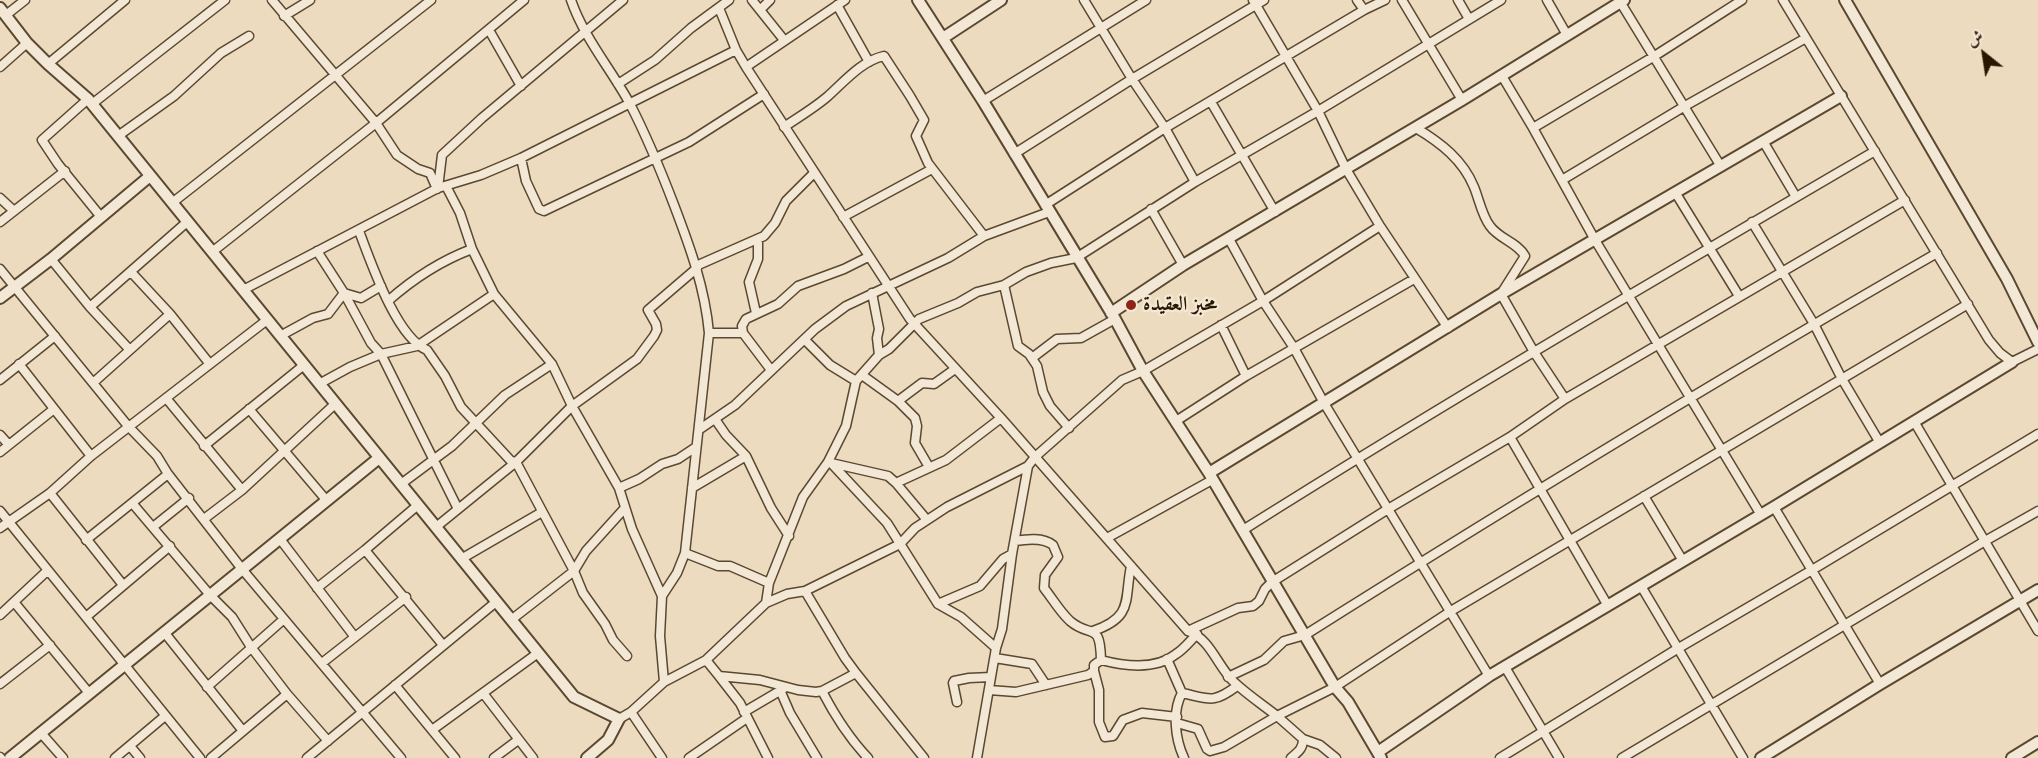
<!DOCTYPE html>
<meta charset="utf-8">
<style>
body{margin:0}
#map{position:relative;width:2038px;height:758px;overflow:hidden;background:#ecdbbf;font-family:"EB Garamond",Amiri,serif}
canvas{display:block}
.north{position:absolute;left:1954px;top:24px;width:60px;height:60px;-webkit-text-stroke:4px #f3e8d5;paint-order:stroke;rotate:330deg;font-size:16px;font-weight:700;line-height:24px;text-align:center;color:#291700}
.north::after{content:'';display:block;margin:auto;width:21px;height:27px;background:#291700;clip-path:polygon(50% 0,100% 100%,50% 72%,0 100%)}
</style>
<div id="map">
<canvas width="2038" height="758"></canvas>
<div class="north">ش</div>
</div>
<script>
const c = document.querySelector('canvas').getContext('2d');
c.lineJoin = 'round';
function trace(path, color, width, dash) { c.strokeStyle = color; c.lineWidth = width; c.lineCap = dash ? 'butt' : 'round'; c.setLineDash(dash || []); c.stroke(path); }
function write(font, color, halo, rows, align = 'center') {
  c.font = font + ' "EB Garamond",Amiri,serif'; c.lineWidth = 4.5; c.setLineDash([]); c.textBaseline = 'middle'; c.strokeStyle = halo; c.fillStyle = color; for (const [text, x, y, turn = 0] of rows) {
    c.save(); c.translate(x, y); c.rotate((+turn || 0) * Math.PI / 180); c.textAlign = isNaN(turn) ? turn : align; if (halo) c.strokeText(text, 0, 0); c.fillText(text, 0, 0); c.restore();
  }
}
const minor = new Path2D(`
 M272,0L376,123L397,155L418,169L430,173L437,189
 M571,0C584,38 611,69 630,104C647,137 661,171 674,205C690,247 705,288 709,333L685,553L677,573L662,596L660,636L664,682L631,712L619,719
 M752,0L784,40
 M1084,0L1132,79L1165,128L1195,182
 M1253,0L1318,111L1346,169L1380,226L1448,328
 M1357,0L1364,10
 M1402,0L1462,100
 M1458,0L1469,19
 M1547,0L1567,35
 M1619,0L1720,165
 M1783,0L1989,340L2000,353L2012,362L2038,349
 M837,5L869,62
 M719,8L736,50L746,67L910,319L1001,418L1188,631C1211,639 1218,668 1235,683C1248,695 1263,705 1277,716L1335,687L1451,611L1968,304
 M761,9L770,0
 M6,15L25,0
 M284,16L310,0
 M489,30L521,86
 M48,64L125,0
 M0,67L27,43
 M746,67L845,0
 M1502,76L1533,128L1595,240L1761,515
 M618,84L655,60L691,28L729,0
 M88,99L42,140L58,164L101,217
 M983,101L1146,0
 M1211,102L1275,212
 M92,104L225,0
 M784,127C799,117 814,108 827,97C844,82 861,61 884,56L910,96L924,120L916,136L928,163L984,236
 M1416,128C1441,143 1463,160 1474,187C1479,199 1482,216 1490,226C1499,239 1517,242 1525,256L1501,294L1534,352L1565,399
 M1533,128L1653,57L1742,0
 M118,136L174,96L221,53L249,36
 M1763,141L1796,197
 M1014,154L1132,79L1264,0
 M521,158L526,181L539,209L544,211L689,142L764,94
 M1562,180L1685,106L1806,38
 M446,186L460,213L472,249L494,294L552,364L572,406L619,488L632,529L662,596
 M438,188L442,155L482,118L623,0
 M1675,192L1739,296
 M0,198L14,211
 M172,203L431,0
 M1045,205L1165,128L1364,10L1385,0
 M1151,209L1183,265
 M843,217L932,169
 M0,222L65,171
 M1752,222L1814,324L1842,379L1880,443
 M359,231C371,262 396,337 427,350L445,376L461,407L511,461L516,462L574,571L583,593L605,624L613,640L627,656
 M1229,239L1263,301L1294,348L1324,403L1489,676
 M317,251L344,293L371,343L381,354L458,509
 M212,252L376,123L524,0
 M51,259L90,307L129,349
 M696,266L764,236L775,223L786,201L814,173
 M0,269L128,426L157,456L168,474
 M131,272L170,314L209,363
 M1004,285L1018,346L1029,354L1037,366L1043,392L1050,406L1069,428
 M243,290L438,188L481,175L521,158L736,50
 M872,293L879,329L877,338L879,355
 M388,301C414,278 440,261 472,249
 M90,307L187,222
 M756,313L749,282L758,259V239
 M1221,325L1246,376
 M709,333H743
 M280,336L313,318L328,314L344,293L361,298L381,286
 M805,340L830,365L856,381
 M1032,358L1057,339L1081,338L1115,319
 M19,364L91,456
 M771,370L743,333L742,326L746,319L778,304L798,286L844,269L868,257
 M862,375L898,401L915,418L917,426L915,443L929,467
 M0,380L55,336
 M93,383L170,314
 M319,384L350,367L381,354L417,346L494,294
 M166,398L242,490
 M898,401L922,383L934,384L955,369
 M249,409L327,501
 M715,419L726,435L746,456L771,508L789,536
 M1176,421L1246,376L1414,279
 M1915,423L2038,631
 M700,429L735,405L815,329L846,306L948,258L984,236L1049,212
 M0,435L8,444
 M1510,437L1608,606
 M204,446L304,365
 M0,452L54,409
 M831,463L887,523L938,604L961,617L996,648
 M831,463L888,476L896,483L946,460L1001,418
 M896,483L927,520
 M401,484L452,446L505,395L552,364
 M619,488L639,479L662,464L678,459L696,447
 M692,488L746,456
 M50,493L123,585
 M1644,496L1683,561
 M133,504L210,595L232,617L251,647L287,694L328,741
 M1774,507L1880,684
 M0,511L200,758
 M204,519L242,490L335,404
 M153,527L189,498
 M436,527L516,462L572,406L637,359L654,336L657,330L656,324L648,310L697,268
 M0,528L50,493L91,456L267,320
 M1243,530C1451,399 1663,275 1875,151
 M1107,538L1212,480
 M280,539L354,636
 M86,540L168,474L242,569L284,619
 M1015,541C1027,539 1043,537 1053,545L1058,557L1045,575L1044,588C1052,598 1060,612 1070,621C1091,639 1100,620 1101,660
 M365,550L418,505
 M685,553L718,566H730L769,583
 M461,559L542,512
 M1641,586L1743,758
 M317,588L365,550L443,645
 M805,591L845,658L856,673
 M14,602L89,693
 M766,603L769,583L803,497L828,462L846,426L856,381L879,355L889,349L919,319L958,303L977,292L1004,285L1026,272L1051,263L1076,258L1195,182L1318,111L1501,0
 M938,604L980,586L1003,559L1012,554
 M0,615L47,571
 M86,617L170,546
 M511,620L574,571L586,551L624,509
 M1093,631C1134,617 1124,600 1131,566
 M1188,631L1238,608L1253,606L1259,601L1265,589L1272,582L1388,509L1510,437L1565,399L1905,200
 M164,632L243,731
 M995,658L1032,664L1046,685
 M1167,659L1182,693C1172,711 1175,739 1184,758
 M706,660L719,676L760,680L798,690L816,692L822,691L856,673L924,758
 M322,663L406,597
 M1505,667L1559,758
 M1094,671L1099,690V722L1105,737L1113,736L1123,720L1142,713L1177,717
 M719,676L740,703L768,758
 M1228,677L1264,660L1284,641L1305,635C1513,504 1723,376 1937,253
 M664,682L706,660L766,603L787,594L805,591L900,544L915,528L947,507L1028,466L1035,457L1122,380L1143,371L1263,301L1380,226
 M0,684L50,645
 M395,685L455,758
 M207,687L284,619L401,758
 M780,690L790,713L817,758
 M989,690L1016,692L1088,675L1094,671V665L1101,660C1124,666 1156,670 1176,654C1184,649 1190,641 1197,634
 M822,691C835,716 849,738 868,758
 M483,693L533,758
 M1182,693C1210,699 1213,704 1237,686
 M957,702L953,683L954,681L969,678L991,677
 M631,712L662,758
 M744,712L783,689
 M1177,723L1198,729L1207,749L1210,751L1224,747L1277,716L1303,739C1303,749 1298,752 1291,758
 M432,730L538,653
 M41,733L63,758
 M1303,739L1320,745L1336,758
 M130,746L140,758
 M0,757L1,758
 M115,758L165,716
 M211,758L287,694
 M307,758L496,602
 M494,758L518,740
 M689,758L747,718
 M977,758L996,648L1002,629L1012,554L1028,466
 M1500,758L1677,649L1812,570L2038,434
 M1622,758L1985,541L2038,511`);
const tertiary = new Path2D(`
 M918,0L983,101L1115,319L1143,371L1209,473L1335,687L1348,702L1381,758
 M1845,0L2007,279L2038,342
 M0,8L27,43L48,64L88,99L574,697L619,719L608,740L587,758
 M943,38L1001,0
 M0,298L51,259L150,176
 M1111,313L1183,265L1462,100L1624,0
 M1209,473L1501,294L1841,96
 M1378,752L1489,676L1774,507L2012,362
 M10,758L379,458
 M1761,758L1880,684L2038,590
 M2012,758L2038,742`);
trace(minor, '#5a4830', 11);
trace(tertiary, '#5a4830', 14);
trace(minor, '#f3e8d5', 8);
trace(tertiary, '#f3e8d5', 10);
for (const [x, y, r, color] of [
 [1131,305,6,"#8f2418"]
]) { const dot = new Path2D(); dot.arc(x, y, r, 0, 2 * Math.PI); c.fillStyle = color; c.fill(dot); trace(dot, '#f3e8d5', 2); }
write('bold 20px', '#291700', '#f3e8d5', [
 ["مخبز العقيدة",1143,305]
], 'left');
</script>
